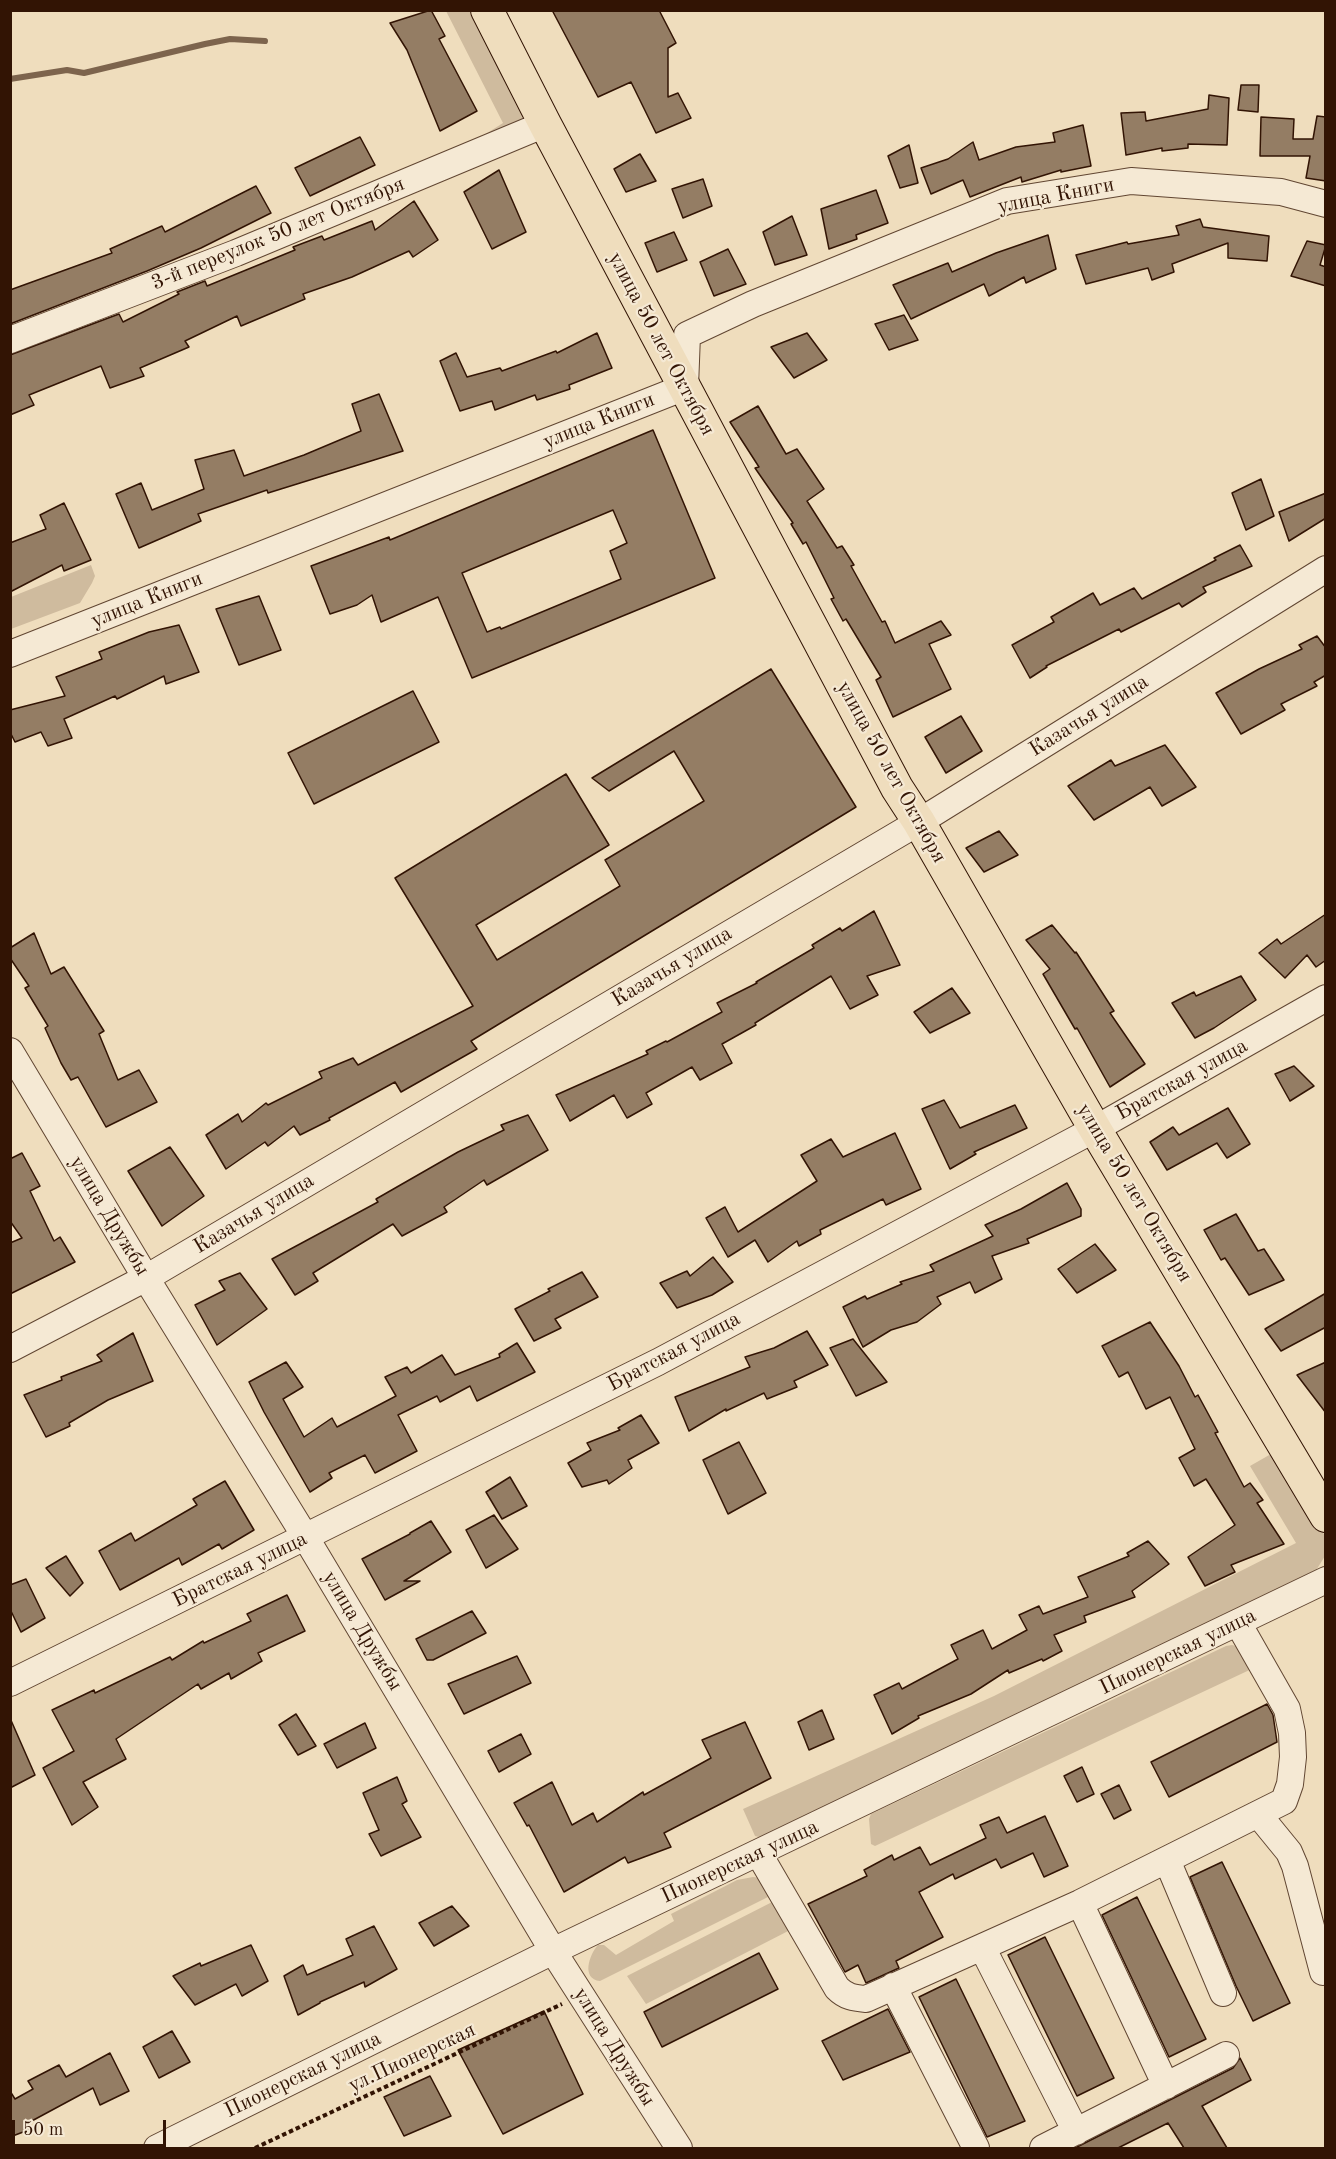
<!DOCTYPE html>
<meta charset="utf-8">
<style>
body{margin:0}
#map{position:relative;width:1336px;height:2159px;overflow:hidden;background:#efddbd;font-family:"Old Standard TT",serif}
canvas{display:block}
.frame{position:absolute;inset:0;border:12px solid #321404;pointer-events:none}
.scale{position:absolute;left:12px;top:2120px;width:154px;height:27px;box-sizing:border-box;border:3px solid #321404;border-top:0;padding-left:8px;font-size:18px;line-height:21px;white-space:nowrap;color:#321404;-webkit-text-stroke:4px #f5e9d4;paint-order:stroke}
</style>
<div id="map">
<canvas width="1336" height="2159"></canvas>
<div class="frame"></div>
<div class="scale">50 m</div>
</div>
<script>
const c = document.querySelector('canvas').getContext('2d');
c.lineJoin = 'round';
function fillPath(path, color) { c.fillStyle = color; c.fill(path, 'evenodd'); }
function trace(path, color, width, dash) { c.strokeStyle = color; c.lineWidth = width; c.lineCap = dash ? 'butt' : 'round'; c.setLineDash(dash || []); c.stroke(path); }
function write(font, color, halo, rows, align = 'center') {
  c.font = font + ' "Old Standard TT",serif'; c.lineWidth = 4.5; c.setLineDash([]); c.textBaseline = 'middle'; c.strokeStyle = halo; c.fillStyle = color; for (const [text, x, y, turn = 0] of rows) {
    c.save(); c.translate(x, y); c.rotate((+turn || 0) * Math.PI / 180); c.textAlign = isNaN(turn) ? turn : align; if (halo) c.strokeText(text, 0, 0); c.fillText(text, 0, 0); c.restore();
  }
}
fillPath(new Path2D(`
 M446,11H470L522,115L523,121L481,137L503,123Z
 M91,565L95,576L92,583L80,603L11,629V597Z
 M1271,1454L1276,1457L1325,1536V1556L1315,1572L763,1838L755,1836L743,1809L994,1696L1296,1543L1250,1466Z
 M1232,1645L1239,1647L1258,1666L875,1846L871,1844L869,1819L871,1814L1226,1646Z
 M753,1877L761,1878L776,1893L600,1981C581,1979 589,1955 598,1945H604L616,1955L674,1921L671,1914L737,1880Z
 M778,1899L794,1928L646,2004L627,1976Z`), '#cfbb9e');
trace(new Path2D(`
 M10,79L67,70L84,73L205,44L230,39L265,41`), '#7d644d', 6);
const building = new Path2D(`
 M431,10L445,36L439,39L477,111L440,131L407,50L390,23Z
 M552,10H659L676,43L668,48V97L678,93L691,118L656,133L631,82L598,97Z
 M1241,85H1259L1258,112L1238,110Z
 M1209,95L1229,98L1227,145L1188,144V148L1162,151V148L1126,155L1121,113L1145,112L1146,121L1208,109Z
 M1317,116L1326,117V181L1306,178L1310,156H1260L1261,117L1294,119L1293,139H1313Z
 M1083,125L1091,166L1061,172V170L1022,182L1021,177L970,197L963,180L931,194L921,168L948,159L973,142L979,160L1016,147L1055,142L1053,133Z
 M360,137L375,165L310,196L295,168Z
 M909,145L918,183L900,188L888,156Z
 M640,154L656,181L626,192L614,169Z
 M499,170L526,232L492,249L464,192Z
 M703,179L712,206L683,218L672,189Z
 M256,186L271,213L201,248L147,271L10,324V290L112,253L110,249L162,226L165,232Z
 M876,190L888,223L856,235L857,239L829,249L821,209Z
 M414,201L438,240L413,257L409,251L352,277L303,294L305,299L241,326L237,316L185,341L189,347L140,368L144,376L110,388L101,366L29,395L34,405L10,415V355L119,314L123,322L179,294L177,292L205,281L207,286L295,250L293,247L322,236L324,240L372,221L375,230Z
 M792,216L807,255L775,265L763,232Z
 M1200,219L1203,227L1269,236L1267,261L1228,258V243L1172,264L1174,272L1152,280L1148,268L1086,284L1076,255L1127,242L1128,244L1179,235L1176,226Z
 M674,232L687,260L657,272L645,243Z
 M1048,235L1056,269L1026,283L1024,277L989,296L984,284L911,319L893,285L948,263L952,272L996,253Z
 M1307,241L1326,245L1320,265L1326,267V286L1291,276Z
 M728,249L746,284L714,296L700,262Z
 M904,315L918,340L889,350L875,324Z
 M597,333L612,368L569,385L570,389L537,400L535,395L495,410L492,401L460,411L440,361L456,353L467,377L500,368L502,371L556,351L557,353Z
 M807,333L827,360L794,378L771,347Z
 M379,394L403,451L268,493L267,490L198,514L201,521L139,548L116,494L141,483L152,510L204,489L195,460L234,450L244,476L304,455L361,431L352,404Z
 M758,406L786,454L797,449L824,489L807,501L837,548L842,546L854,565L851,566L882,622L885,621L895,643L941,621L951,635L929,644L951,689L893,717L876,680L881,677L846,619L843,621L831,599L834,598L806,542L803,544L791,524L793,523L755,468L759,467L730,422Z
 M653,430L715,578L472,678L438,597L381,622L372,595L357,605L330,614L311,566L389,537L390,540ZM613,510L627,543L610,551L621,579L501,629L500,627L487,632L462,573Z
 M1261,479L1274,516L1246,530L1232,493Z
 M1326,493V518L1289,541L1279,512Z
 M64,503L91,560L64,571L62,565L10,592V543L46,529L40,515Z
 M1240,545L1252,566L1203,587L1206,592L1182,607L1179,603L1121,632L1119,629L1046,666L1047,667L1030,678L1012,645L1054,622L1051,617L1093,593L1100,605L1134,588L1142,599L1216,560L1214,558Z
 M259,596L281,650L239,665L216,609Z
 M179,625L199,672L166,684L164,676L117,699L115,696L64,719L72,738L48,746L41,732L15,742L10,732V710L65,696L56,677L102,659L99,652L149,632Z
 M1317,636L1326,648V675L1314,682L1317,686L1281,704L1285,710L1241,734L1216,693L1259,669L1302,649L1299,645Z
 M771,669L856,807L471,1041L477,1049L401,1092L395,1082L329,1118L330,1120L300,1135L294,1126L268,1146L265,1142L226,1169L206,1135L238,1114L242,1122L266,1103L268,1105L322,1078L319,1072L353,1058L358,1065L473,1006L395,878L566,774L609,845L476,925L497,960L620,886L605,860L704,801L674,751L609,791L592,778Z
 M413,691L439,742L314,804L288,753Z
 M961,716L982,751L946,773L925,737Z
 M1165,745L1196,787L1162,806L1150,787L1094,820L1068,786L1111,760L1115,766Z
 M999,831L1018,855L984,872L966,848Z
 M874,911L900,965L867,976L878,995L850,1009L831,976L755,1023L756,1025L722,1044L732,1063L700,1080L692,1067L646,1093L652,1104L627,1118L614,1095L570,1121L556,1095L648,1054L646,1051L666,1041L667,1042L722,1012L717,1003L757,983L756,982L814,948L812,945L840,928L842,931Z
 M1326,914V960L1316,967L1307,955L1285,978L1259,953L1277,939L1281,944Z
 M1052,925L1075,953L1076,952L1114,1011L1110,1013L1145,1064L1110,1087L1077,1028L1075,1029L1043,974L1050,969L1026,940Z
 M34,933L51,974L64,967L104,1031L99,1034L118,1080L139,1070L157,1102L106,1127L78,1077L71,1080L61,1063L45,1028L48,1026L25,988L29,986L10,958V948Z
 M1241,976L1256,1000L1214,1028L1195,1038L1172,1003L1194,992L1196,996Z
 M952,988L970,1013L930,1033L914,1012Z
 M1294,1066L1314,1086L1290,1101L1275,1074Z
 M944,1100L960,1128L1015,1105L1027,1128L974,1152L976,1154L950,1169L922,1109Z
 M1228,1108L1250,1144L1227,1158L1217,1143L1167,1170L1150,1142L1173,1127L1179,1135Z
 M528,1115L548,1150L487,1185L484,1180L444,1207L447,1212L402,1236L393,1224L313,1273L318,1281L295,1295L272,1259L378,1202L376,1199L458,1152L504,1130L501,1125Z
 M895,1133L921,1189L886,1205L883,1199L820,1230L821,1234L799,1246L797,1241L768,1262L755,1240L728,1257L706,1218L725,1207L738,1232L817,1181L801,1155L831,1139L843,1157Z
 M170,1147L204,1196L162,1226L128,1171Z
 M22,1153L40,1186L30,1191L54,1241L60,1237L75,1262L10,1294V1243L22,1238L10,1221V1159Z
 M1067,1183L1081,1209V1216L1027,1239L1029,1243L992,1256L1002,1279L975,1293L970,1282L937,1297L941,1304L917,1322L891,1330L863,1347L843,1307L865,1296L867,1299L902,1284L900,1282L934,1271L930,1265L993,1236L985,1225L1021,1209Z
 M1236,1214L1258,1251L1264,1249L1284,1280L1249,1295L1225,1258L1221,1260L1204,1230Z
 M1095,1244L1116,1270L1077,1293L1058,1269Z
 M713,1257L733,1282L712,1295L677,1308L660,1283L687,1271L690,1276Z
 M582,1272L598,1297L555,1319L561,1328L534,1341L515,1309L550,1291L548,1289Z
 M240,1273L267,1309L217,1345L195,1305L225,1290L219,1281Z
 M1326,1293V1327L1281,1351L1265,1329Z
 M1150,1322L1179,1366L1195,1397L1198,1395L1218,1432L1215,1433L1244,1487L1250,1483L1263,1500L1257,1503L1284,1544L1231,1565L1235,1572L1205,1586L1188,1557L1235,1525L1206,1479L1194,1486L1179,1458L1195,1449L1170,1397L1146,1409L1128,1372L1119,1377L1102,1346Z
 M807,1331L828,1365L794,1381L797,1387L767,1399L764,1393L726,1411V1409L689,1431L675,1397L750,1367L745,1357L774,1348Z
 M133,1333L153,1381L108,1400L69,1423L70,1426L46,1437L24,1395L62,1380L61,1377L102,1361L97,1355Z
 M853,1339L887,1382L856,1396L830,1348Z
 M517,1343L535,1372L477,1401L470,1386L440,1402L437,1396L398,1415L417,1451L375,1473L365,1455L329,1473L332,1478L310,1492L264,1412L249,1382L286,1362L303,1387L283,1399L304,1437L332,1418L337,1427L396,1396L385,1377L407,1367L411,1373L442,1355L455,1375L500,1357L499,1354Z
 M1326,1362V1413L1297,1375Z
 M641,1415L659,1443L628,1460L632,1468L609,1484L607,1480L582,1487L568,1463L591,1450L587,1443L620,1430L618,1428Z
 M739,1442L766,1493L728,1514L703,1460Z
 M510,1477L527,1506L502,1519L486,1492Z
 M225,1481L254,1530L222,1549L219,1544L182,1565L179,1558L120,1590L99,1551L131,1533L135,1541L197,1505L193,1499Z
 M494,1515L518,1549L486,1568L466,1530Z
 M431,1521L451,1552L404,1581H420L385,1600L362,1559L410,1534V1533Z
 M1148,1541L1169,1564L1132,1591L1135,1597L1084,1616L1086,1622L1054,1635L1062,1651L1043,1661L1042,1659L1009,1673L1008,1670L971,1694L918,1716L919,1718L892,1734L874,1695L899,1683L902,1689L958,1659L951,1645L983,1630L992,1649L1027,1630L1019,1615L1039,1606L1043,1614L1088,1597L1078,1577L1129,1556L1127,1553Z
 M66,1556L83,1583L70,1596L46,1568Z
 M26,1579L45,1618L21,1632L10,1609V1585Z
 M287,1595L305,1631L258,1653L262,1661L231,1679L229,1673L201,1689L198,1684L116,1739L126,1759L83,1782L98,1807L72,1825L43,1768L74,1751L52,1710L94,1690L95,1693L170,1657L172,1660L203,1641L204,1643L251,1621L247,1614Z
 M472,1611L486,1633L433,1660H427L416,1639Z
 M517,1656L531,1683L464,1714L448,1684Z
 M1267,1704L1273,1715L1277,1742L1169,1797L1151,1762Z
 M822,1710L834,1739L809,1750L798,1722Z
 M296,1714L316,1746L298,1755L279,1725Z
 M10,1718L35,1775L10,1788Z
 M745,1722L771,1778L664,1833L671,1847L628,1863L625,1857L564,1892L529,1825L527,1826L514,1803L552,1782L572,1825L593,1813L597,1822L643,1792L644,1795L711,1758L702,1740Z
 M365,1723L376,1748L337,1768L324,1744Z
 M521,1734L531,1754L499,1772L488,1751Z
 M1082,1767L1094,1794L1077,1802L1064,1776Z
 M397,1777L407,1801L402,1804L421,1837L381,1856L369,1834L379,1830L363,1793Z
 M1119,1785L1131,1810L1114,1819L1101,1794Z
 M1045,1816L1068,1866L1044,1877L1033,1853L1001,1868L996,1859L955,1879L953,1874L919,1892L943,1937L896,1961L899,1968L866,1983L858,1965L845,1972L808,1904L867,1876L864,1870L892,1855L894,1860L920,1847L930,1865L986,1838L980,1825L999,1817L1007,1833Z
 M1222,1862L1290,2003L1253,2021L1236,1986L1190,1877Z
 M1137,1897L1206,2039L1169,2057L1102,1915Z
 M452,1906L469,1926L434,1946L419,1923Z
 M374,1926L397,1969L365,1987L364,1982L320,2002V2003L298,2015L284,1976L303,1965L307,1975L353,1955L346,1939Z
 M1045,1937L1114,2078L1077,2096L1008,1955Z
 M251,1945L268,1981L242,1996L236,1984L195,2005L173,1976L200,1963L201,1966Z
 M759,1953L778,1989L662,2047L644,2012Z
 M956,1979L1025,2121L987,2137L919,1997Z
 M888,2009L910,2052L843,2080L822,2041Z
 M544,2011L583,2094L503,2134L458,2050Z
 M172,2031L190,2062L159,2078L143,2047Z
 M110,2053L129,2091L100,2105L93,2088L28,2123L31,2129L10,2137V2091L15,2099L33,2089L28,2081L59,2065L66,2077Z
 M1240,2058L1251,2080L1202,2106L1227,2148H1184L1168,2123L1118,2148H1075L1233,2068Z
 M430,2076L451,2116L404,2136L384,2097Z`);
fillPath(building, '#947d64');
trace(building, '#321404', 1.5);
const minor = new Path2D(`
 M10,340L236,253L545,124
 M10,654L685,387L687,335L753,304L1007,201L1131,181L1281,192L1326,204
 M10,1051L146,1278L306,1538L553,1951L679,2148
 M10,1349L146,1278L919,822L1326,569
 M10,1683L658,1362L1095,1129L1326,998
 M1258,1814L1289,1852L1295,1866L1323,1972
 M759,1854L837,1988C846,1997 854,1998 866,1999L1080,1903L1284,1801L1290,1784L1293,1757L1292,1733L1287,1709L1238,1623
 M1167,1860L1223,1993
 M1080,1903L1166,2086
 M982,1947L1076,2132
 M893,1986L976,2148
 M157,2148L553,1951L1326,1580
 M1043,2148L1226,2055`);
const major = new Path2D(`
 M487,10L545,124L897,788L919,822L1095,1129L1326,1516`);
trace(minor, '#614632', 28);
trace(major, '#321404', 34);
trace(new Path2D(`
 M255,2148L562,2004`), '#321404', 4, [4.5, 3]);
trace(minor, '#f5e9d4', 26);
trace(major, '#efddbd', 32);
write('21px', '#321404', '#f5e9d4', [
 ["улица Книги",1056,196,-11],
 ["3-й переулок 50 лет Октября",278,234,-22],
 ["улица 50 лет Октября",661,344,62],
 ["улица Книги",599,421,-22],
 ["улица Книги",147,600,-22],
 ["Казачья улица",1089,716,-32],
 ["улица 50 лет Октября",891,772,61],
 ["Казачья улица",672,967,-31],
 ["Братская улица",1182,1080,-29],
 ["улица 50 лет Октября",1134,1193,59],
 ["Казачья улица",254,1214,-31],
 ["улица Дружбы",109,1216,59],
 ["Братская улица",674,1352,-28],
 ["Братская улица",240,1570,-26],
 ["улица Дружбы",362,1631,59],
 ["Пионерская улица",1178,1652,-26],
 ["Пионерская улица",740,1862,-25],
 ["улица Дружбы",614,2047,58],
 ["ул.Пионерская",412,2058,-25],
 ["Пионерская улица",303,2075,-26]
]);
</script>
